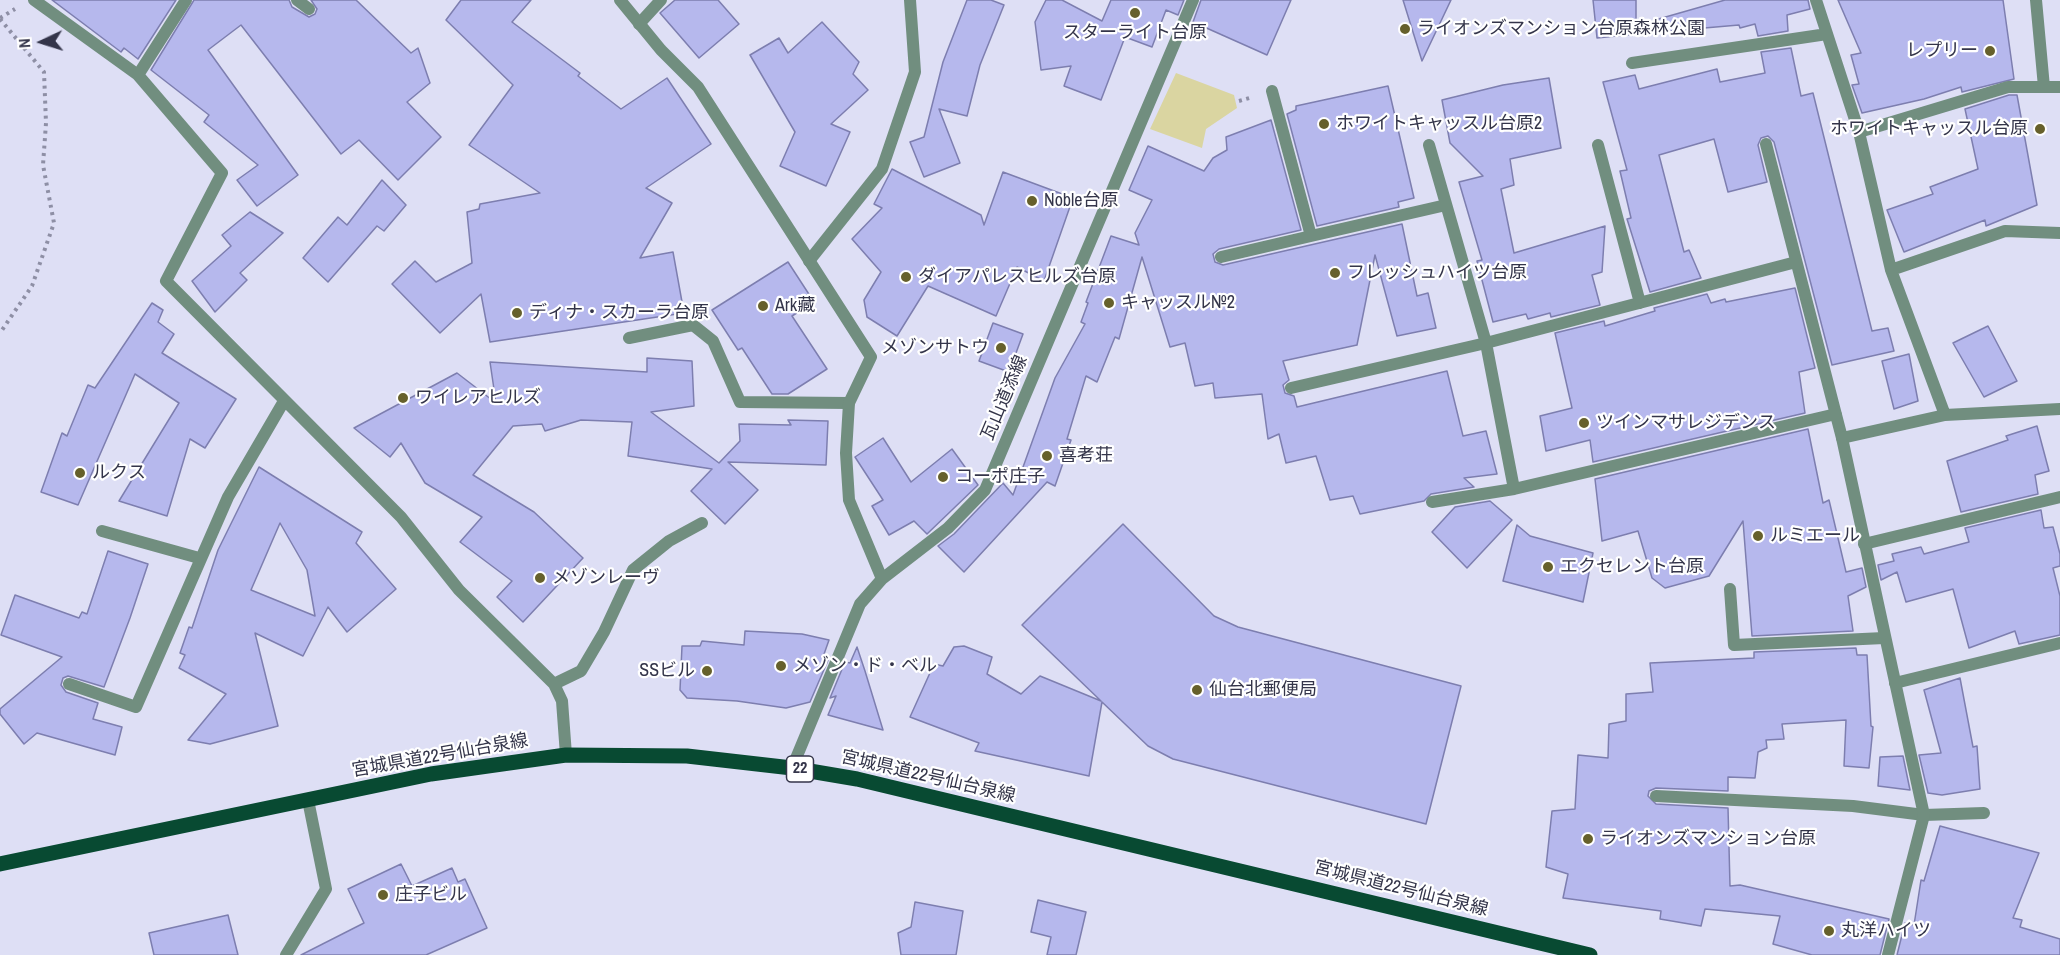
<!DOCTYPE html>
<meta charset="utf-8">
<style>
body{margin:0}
#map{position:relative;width:2060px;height:955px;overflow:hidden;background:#dedff5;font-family:"Archivo Narrow",sans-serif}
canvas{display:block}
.north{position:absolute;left:12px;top:12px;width:60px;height:60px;-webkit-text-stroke:4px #fff;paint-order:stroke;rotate:266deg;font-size:16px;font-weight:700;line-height:24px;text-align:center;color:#34354a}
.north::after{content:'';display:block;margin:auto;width:21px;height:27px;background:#34354a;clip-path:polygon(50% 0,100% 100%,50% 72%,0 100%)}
</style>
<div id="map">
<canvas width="2060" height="955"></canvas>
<div class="north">N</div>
</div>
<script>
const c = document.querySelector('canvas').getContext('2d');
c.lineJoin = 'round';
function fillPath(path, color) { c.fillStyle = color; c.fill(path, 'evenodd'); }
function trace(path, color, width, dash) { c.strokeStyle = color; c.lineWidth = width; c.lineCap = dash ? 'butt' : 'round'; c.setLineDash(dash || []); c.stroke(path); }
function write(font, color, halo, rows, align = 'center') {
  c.font = font + ' "Archivo Narrow","Noto Sans JP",sans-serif'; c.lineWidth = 4.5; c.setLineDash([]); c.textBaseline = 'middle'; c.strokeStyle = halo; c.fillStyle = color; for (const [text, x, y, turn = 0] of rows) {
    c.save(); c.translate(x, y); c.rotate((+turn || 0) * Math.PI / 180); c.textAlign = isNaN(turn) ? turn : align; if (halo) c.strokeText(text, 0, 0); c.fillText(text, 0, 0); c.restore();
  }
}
fillPath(new Path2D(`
 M1176,73L1234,95L1237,108L1206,129L1202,148L1150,129Z`), '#dad5a1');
const building = new Path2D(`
 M52,0H176L138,59L124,48L121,52Z
 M194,0H289L292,7L309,17L315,14L317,9L311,0H356L411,53L418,48L430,83L407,102L441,137L398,180L359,140L341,154L241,25L208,50L298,175L257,206L237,180L258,165L204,122L209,115L151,70Z
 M461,0H531L512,22L580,73L578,76L621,109L667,78L711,144L646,188L672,203L640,258L673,252L684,313L490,342L481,294L440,333L392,284L415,261L436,282L472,263L467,212L479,209L480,204L540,193L469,145L513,85L446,20Z
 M675,0H718L739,24L699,58L660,13Z
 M967,0H991L1004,5L980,65L967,116L939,109L960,163L924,177L910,142L924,137L943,62Z
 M1046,0H1062L1102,21L1111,0H1184L1178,15L1166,10L1152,47L1125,37L1101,100L1064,86L1071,66L1041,70L1035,22Z
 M1201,0H1291L1267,55L1193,22Z
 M1403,0H1451L1422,61Z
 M1593,0H1636V34L1597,38Z
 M1725,0H1808L1810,9L1787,15L1788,31L1758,36L1755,24L1740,28L1739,25L1658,32L1655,20Z
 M1838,0H2003L2014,79L1962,92L1961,87L1924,99L1862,113L1852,85L1859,84L1851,55L1861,53Z
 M822,22L859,62L853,74L868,90L831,124L850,132L826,186L780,166L795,132L750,55L779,38L788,53Z
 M1791,48L1801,96L1813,93L1872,331L1888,328L1894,351L1832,365L1774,142L1768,136L1761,138L1758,145L1767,182L1728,192L1714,139L1659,155L1684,252L1689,250L1701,278L1650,292L1627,219L1631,218L1620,171L1627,170L1603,82L1635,75L1639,89L1717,69L1720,82L1765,73L1761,52Z
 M1549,78L1561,148L1510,159L1514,185L1501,189L1514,253L1605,226L1602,272L1592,275L1600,305L1551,317L1550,313L1528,319L1526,314L1493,322L1477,261L1482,260L1459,182L1483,176L1450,143L1442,100L1503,85Z
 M1388,86L1414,198L1398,202L1399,207L1317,226L1287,114L1296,110V106Z
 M2009,95H2017L2037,205L1986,226L1985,220L1904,252L1887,210L1933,194L1930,187L1978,169L1965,109Z
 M1271,120L1301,230L1219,249L1213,254L1215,262L1223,265L1402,224L1417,296L1428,293L1436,328L1397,336L1375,255L1357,345L1283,361L1289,380L1283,385L1285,393L1294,396L1297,407L1447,371L1463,436L1486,431L1497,474L1464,478L1474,487L1431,494L1424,501L1360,514L1353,496L1330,500L1316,456L1286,463L1279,434L1268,439L1262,394L1215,398L1213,383L1195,386L1185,343L1170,347L1142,257L1119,339L1115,337L1097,382L1086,376L1067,439L1071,440L1055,486L1047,482L964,572L938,546L954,534L1003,483L1013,495L1055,378L1085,324L1081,322L1088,303L1086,302L1111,236L1139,245L1135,233L1152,200L1129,190L1148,146L1204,171L1213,158L1227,150L1226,137Z
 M892,169L981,215L984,225L1003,172L1073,198L1044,281L1017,267L996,316L928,286L897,336L867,317L864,300L881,272L852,239L882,208L874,204Z
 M382,180L406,205L384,231L377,226L328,282L303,258L338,217L347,225Z
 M250,212L283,233L240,273L247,280L215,312L192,281L231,246L222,235Z
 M788,262L814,302L792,316L827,369L788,394H772L742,348L738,350L712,310Z
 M1795,288L1815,368L1799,372L1805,413L1593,462L1590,440L1546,451L1540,416L1572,408L1555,333L1604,321L1605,326L1655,311L1654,308L1707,294L1711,303L1725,299L1726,302Z
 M152,303L163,310L158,322L174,334L162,353L236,399L205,448L190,439L167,516L119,501L179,403L135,374L78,505L41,492L62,433L67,436L88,385L95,388Z
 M993,323L1023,334L1009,372L979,361Z
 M1988,326L2017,381L1984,397L1953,343Z
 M1909,354L1918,401L1894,409L1882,361Z
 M647,358L692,361L694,406L651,412L719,463L740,441L739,424L791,425L788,420L828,421L826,465L728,462L758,490L725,524L691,491L712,469L628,456L632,422L581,420L545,431L542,424L513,426L473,475L534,512L583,558L523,622L497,597L512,581L460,542L482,517L425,483L401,443L390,457L354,428L457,373L496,403L490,362L647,372Z
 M2037,426L2049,471L2035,475L2038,494L1961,512L1947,461L2008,440L2006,436Z
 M1808,429L1823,503L1829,500L1846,572L1862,568L1866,587L1848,596L1853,631L1752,636L1743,521L1709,576L1665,588L1652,578L1638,531L1602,541L1595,479Z
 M883,438L911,482L952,449L978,485L927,534L914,521L889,535L872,506L883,500L855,457Z
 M259,467L362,532L356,543L396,589L347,632L328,607L303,656L255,633L278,726L210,744L188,740L226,694L179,668L185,655L180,653L189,627L192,628L218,550ZM280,523L307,570L315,616L251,590Z
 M1490,501L1512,520L1467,568L1432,532L1455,507Z
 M2041,510L2044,528L2053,527L2060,554V566L2053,568L2060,596V635L2019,644L2015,631L1969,648L1953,589L1906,602L1897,572L1881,580L1878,565L1894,561L1892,554L1921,547L1924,554L1969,542L1965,528Z
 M1123,524L1214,616L1238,627L1461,686L1426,824L1173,759L1148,746L1102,702L1089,776L975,751L979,743L910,717L934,664L943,666L954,647L964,646L992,657L987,674L1021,694L1040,676L1101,701L1022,625Z
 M1517,525L1530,536L1593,553L1583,602L1503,581Z
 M108,551L148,564L130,618L104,687L68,676L63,678L61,685L66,692L98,703L93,719L122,727L115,755L37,733L24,744L0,714V709L62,657L1,635L15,595L79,618L82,612L87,614Z
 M745,631L802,634L829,640L823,657L829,658L810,702L786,708L737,701L687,698L680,690L682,646H700L702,641L744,645Z
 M857,647L865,671L883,730L828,715L836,696L830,698L845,662L850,663Z
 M1856,648L1857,655H1867L1871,726L1873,727L1869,768L1844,766L1846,720L1782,724L1784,739L1766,740L1767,748L1758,752L1755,778L1728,777V791L1656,788L1649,791L1648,796L1656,804L1728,808L1730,886L1740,885L1889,919L1880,955H1812L1773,944L1780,916L1705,909L1701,926L1660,919L1661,911L1563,898L1568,874L1546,867L1552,811L1575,809L1578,755L1608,758L1609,724L1626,721V694L1653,692L1650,663L1754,658V652Z
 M1960,678L1973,747L1977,746L1980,789L1942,795L1928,793L1919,755L1941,753L1924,690Z
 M1903,756L1910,790L1878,786L1880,757Z
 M1940,826L2039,853L2013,918L2022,920L2020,927L2060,939V955H1897L1905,923L1914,925L1921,880L1924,881Z
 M401,864L412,886L452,868L458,882L465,879L487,928L426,955H301L364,923L348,889Z
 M1038,900L1086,912L1076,955H1047L1051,937L1031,932Z
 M915,902L963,911L956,955H901L898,933L911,927Z
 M228,915L238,955H154L149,933Z`);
fillPath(building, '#b6b8ed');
trace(building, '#7d7eaf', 1.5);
trace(new Path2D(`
 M0,18L15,9
 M0,19L44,72L46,123L43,165L54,223L32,286L0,333
 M1239,101L1253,97`), '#8e8fa5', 4, [3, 4.5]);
trace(new Path2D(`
 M34,0L138,75L186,0
 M297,0L309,9
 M1816,0L1859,132
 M2036,0L2044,87
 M639,24L661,0
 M1632,63L1827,34
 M138,75L222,173L166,281L401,517L459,590L554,684L562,701L566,755
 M1272,91L1311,236L1446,205
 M1766,144L1842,438
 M1429,145L1486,343L1514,489
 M1598,145L1640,303
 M1221,257L1311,236
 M809,261L882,169L915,72L910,0
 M629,338L693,325L713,341L740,402L849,403
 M1291,388L1486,343L1796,262
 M1432,502L1514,489L1836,414
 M102,531L199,558
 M1864,544L2060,497
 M1730,589L1734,645L1884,638
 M1895,683L2060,643
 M69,684L136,707L228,497L284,401
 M554,684L581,671L604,632L633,570L669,541L702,523
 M1656,796L1853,806L1924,815L1984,813
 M286,955L326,889L308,800`), '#718e7f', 12);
trace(new Path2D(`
 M620,0L661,50L698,87L871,357L849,403L846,453L849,500L882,579
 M1891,270L2005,231L2060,233
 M1945,415L1891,270L1859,132L2008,87H2060
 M792,768L860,604L882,579L948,528L985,490L1193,0
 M1888,955L1924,815L1842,438L1945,415L2060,409`), '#718e7f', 12);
trace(new Path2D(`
 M0,864L431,774L566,755L687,756L792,768L857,779L1590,955`), '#084a32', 15);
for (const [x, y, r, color] of [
 [1135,13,6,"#66602c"],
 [1405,29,6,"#66602c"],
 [1990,51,6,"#66602c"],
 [1324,124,6,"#66602c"],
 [2040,129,6,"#66602c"],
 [1032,201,6,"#66602c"],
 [1335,273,6,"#66602c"],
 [906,277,6,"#66602c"],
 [1109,303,6,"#66602c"],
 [763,306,6,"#66602c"],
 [517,313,6,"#66602c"],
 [1001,348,6,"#66602c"],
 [403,398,6,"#66602c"],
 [1584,423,6,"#66602c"],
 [1047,456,6,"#66602c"],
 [80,473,6,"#66602c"],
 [943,477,6,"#66602c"],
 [1758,536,6,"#66602c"],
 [1548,567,6,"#66602c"],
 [540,578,6,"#66602c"],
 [781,666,6,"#66602c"],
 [707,671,6,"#66602c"],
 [1197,690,6,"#66602c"],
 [1588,839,6,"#66602c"],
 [383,895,6,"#66602c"],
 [1829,931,6,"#66602c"]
]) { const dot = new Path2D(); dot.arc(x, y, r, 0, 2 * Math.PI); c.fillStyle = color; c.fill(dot); trace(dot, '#fff', 2); }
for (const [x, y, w] of [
 [800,769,27]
]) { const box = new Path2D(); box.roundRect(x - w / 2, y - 13, w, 26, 4.5); c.fillStyle = '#fff'; c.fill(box); trace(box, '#34354a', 1.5); }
write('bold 16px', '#34354a', null, [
 ["22",800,769]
]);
write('18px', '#34354a', '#fff', [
 ["ライオンズマンション台原森林公園",1417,29],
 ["スターライト台原",1135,33,"center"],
 ["レプリー",1978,51,"right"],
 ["ホワイトキャッスル台原2",1336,124],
 ["ホワイトキャッスル台原",2028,129,"right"],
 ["Noble台原",1044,201],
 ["フレッシュハイツ台原",1347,273],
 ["ダイアパレスヒルズ台原",918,277],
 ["キャッスル№2",1121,303],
 ["Ark藏",775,306],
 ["ディナ・スカーラ台原",529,313],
 ["メゾンサトウ",989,348,"right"],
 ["ワイレアヒルズ",415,398],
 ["ツインマサレジデンス",1596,423],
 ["喜考荘",1059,456],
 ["ルクス",92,473],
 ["コーポ庄子",955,477],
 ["ルミエール",1770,536],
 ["エクセレント台原",1560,567],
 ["メゾンレーヴ",552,578],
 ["メゾン・ド・ベル",793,666],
 ["SSビル",695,671,"right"],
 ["仙台北郵便局",1209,690],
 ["ライオンズマンション台原",1600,839],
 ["庄子ビル",395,895],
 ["丸洋ハイツ",1841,931]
], 'left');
write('18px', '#34354a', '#fff', [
 ["瓦山道添線",1005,398,-67],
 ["宮城県道22号仙台泉線",440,756,-10],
 ["宮城県道22号仙台泉線",928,777,13],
 ["宮城県道22号仙台泉線",1401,889,14]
]);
</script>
